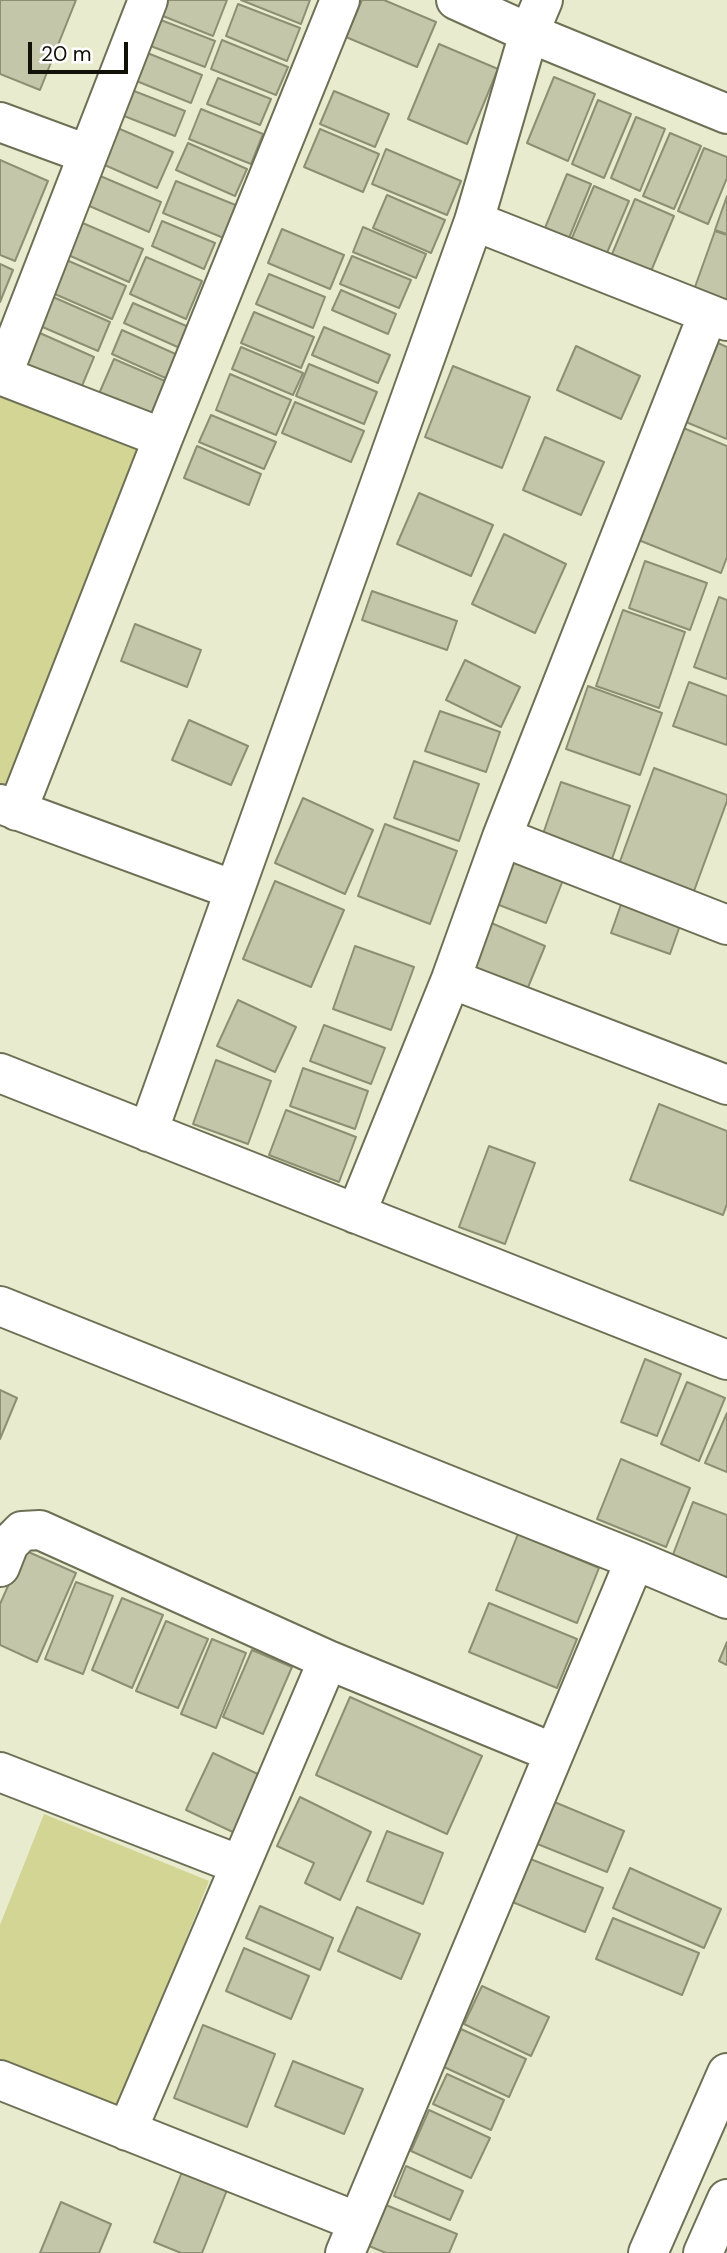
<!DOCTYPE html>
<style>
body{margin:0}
#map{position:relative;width:727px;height:2253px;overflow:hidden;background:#e9ebce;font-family:"DM Sans",sans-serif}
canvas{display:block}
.scale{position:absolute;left:28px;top:42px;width:100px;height:32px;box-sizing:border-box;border:4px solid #111107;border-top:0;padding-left:9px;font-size:21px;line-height:24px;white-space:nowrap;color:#111107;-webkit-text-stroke:5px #fff;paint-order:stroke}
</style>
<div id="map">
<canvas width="727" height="2253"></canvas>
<div class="scale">20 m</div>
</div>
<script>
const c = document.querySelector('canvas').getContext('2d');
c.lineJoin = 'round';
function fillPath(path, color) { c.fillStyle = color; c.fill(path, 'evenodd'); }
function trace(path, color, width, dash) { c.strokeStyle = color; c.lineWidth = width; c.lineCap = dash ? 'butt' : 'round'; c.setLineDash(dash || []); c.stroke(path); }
fillPath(new Path2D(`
 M0,392L141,446L10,792L0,788Z
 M44,1814L209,1881L119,2108L0,2059V1925Z`), '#d3d594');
const building = new Path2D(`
 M0,0H76L40,90L0,74Z
 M158,0H227L213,36L153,12Z
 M241,0H310L301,24Z
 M362,0H384L436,22L417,67L346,37Z
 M238,4L300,28L287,61L226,36Z
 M153,17L215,41L205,67L143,43Z
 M222,40L288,67L276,95L211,69Z
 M439,44L498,69L467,144L408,119Z
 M140,50L202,75L191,103L129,78Z
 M554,77L595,94L568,161L527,143Z
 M218,78L271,99L260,125L207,104Z
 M129,89L185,111L175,136L119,114Z
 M334,91L389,114L375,147L320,124Z
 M598,100L631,114L604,178L572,164Z
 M201,109L263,134L251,164L189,139Z
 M636,117L665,129L640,191L611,178Z
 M106,123L173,152L157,188L91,159Z
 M320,129L379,154L363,192L304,167Z
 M670,133L701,146L674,209L643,196Z
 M188,143L247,169L235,196L176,170Z
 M704,148L727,157V178L708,224L678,211Z
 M386,149L461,181L447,215L372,184Z
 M0,160L48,181L15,261L0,255Z
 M91,172L161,202L149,232L78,201Z
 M567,174L591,184L569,238L545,228Z
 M176,181L238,206L226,239L163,213Z
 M594,186L629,201L601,267L566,252Z
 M387,195L445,220L431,253L373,228Z
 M727,196V234L715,230Z
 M635,199L674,216L649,276L610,259Z
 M71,218L143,249L129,282L57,250Z
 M162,221L215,243L204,269L152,246Z
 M363,227L426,254L416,278L353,252Z
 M282,229L344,255L330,289L268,263Z
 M715,231L727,235V314L690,301Z
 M55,255L126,286L112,319L41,288Z
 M352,256L411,280L399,308L340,284Z
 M146,257L202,281L186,319L130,294Z
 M0,264L13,270L0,302Z
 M269,274L325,297L313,328L256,304Z
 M341,290L396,314L388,334L332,310Z
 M44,293L110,322L98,351L31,322Z
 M133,303L191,328L182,349L124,323Z
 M254,312L314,337L301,368L241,343Z
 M324,327L390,355L378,383L312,355Z
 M33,330L94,357L79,393L18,366Z
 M122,330L180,356L170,380L112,354Z
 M718,343L727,347V439L686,422Z
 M576,346L640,376L621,419L557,390Z
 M241,347L303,373L293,395L232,369Z
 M114,359L165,381L147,425L95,403Z
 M309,364L377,392L364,424L296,396Z
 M453,366L530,397L502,468L425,437Z
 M230,374L291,400L276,435L216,410Z
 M295,402L364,431L351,462L282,433Z
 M211,415L276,442L264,469L199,442Z
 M681,427L727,446V557L721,573L636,539Z
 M545,437L604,462L581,515L523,490Z
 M197,446L261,474L249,505L184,478Z
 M419,493L493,525L471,576L397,544Z
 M504,534L566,564L535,633L472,604Z
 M645,561L707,583L690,630L629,608Z
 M372,591L457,621L447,650L362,620Z
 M719,597L727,600V679L694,667Z
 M623,610L685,632L659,708L596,686Z
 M135,624L201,650L187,687L121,661Z
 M465,660L520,687L501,727L446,700Z
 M689,682L727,696V745L673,726Z
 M588,686L662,713L640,775L566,749Z
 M440,711L500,732L486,772L425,751Z
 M189,720L248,746L231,785L172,760Z
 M414,761L479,784L459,841L394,818Z
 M654,768L727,795V801L694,891L619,864Z
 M561,782L630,806L612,859L543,834Z
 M303,798L373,830L345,894L275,863Z
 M385,824L457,851L430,924L358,896Z
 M506,847L567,870L546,923L486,900Z
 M275,881L344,910L311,987L243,959Z
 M625,893L684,914L670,954L611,933Z
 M489,922L545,946L524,997L468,973Z
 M355,946L414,967L391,1030L333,1009Z
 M238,1000L296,1027L275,1072L217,1046Z
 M324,1025L385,1048L371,1084L310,1061Z
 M216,1060L271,1081L248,1144L193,1124Z
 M303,1068L368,1091L355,1129L290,1106Z
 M659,1104L727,1131V1204L723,1215L630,1180Z
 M286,1110L356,1137L339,1182L269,1155Z
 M489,1146L535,1163L505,1244L459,1227Z
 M645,1359L681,1374L657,1436L621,1422Z
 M687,1382L725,1398L699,1461L661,1444Z
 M0,1390L17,1398L0,1439Z
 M727,1413V1472L705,1463Z
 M621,1459L690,1488L666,1547L597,1519Z
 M693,1502L727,1515V1588L669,1565Z
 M518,1534L599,1568L577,1623L496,1590Z
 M24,1550L76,1573L37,1662L0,1645V1604Z
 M76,1582L113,1596L83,1674L45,1659Z
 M122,1598L163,1615L132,1688L92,1670Z
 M489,1603L577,1639L557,1688L469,1652Z
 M166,1621L208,1639L178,1708L136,1691Z
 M212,1639L246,1653L216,1728L181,1714Z
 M727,1642V1665L719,1661Z
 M252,1650L292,1667L263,1734L223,1717Z
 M350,1697L482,1756L447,1834L316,1775Z
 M213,1753L262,1776L235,1833L186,1810Z
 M300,1797L371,1832L340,1900L305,1883L314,1863L277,1846Z
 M552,1801L624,1831L607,1872L535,1843Z
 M387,1831L443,1853L423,1904L367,1881Z
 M528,1858L603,1888L585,1932L510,1901Z
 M630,1868L721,1909L704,1948L613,1908Z
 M260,1906L333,1938L320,1970L246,1938Z
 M357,1907L420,1934L401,1979L338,1951Z
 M613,1918L699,1953L682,1995L596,1959Z
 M244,1948L309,1976L291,2019L226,1991Z
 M482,1986L549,2017L531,2056L464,2024Z
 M203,2025L275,2054L247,2127L174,2098Z
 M461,2029L526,2059L509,2097L444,2067Z
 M293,2061L363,2089L344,2134L275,2106Z
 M447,2074L504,2100L491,2130L433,2104Z
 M429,2110L490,2138L471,2178L411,2151Z
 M406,2166L463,2191L450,2220L394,2196Z
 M184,2167L229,2185L202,2253H181L154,2242Z
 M61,2202L111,2224L99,2253H40Z
 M386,2205L457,2234L449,2253H386L369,2246Z`);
fillPath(building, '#c4c6aa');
trace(building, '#8d8f74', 2);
const minor = new Path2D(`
 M456,0L529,33L727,114
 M0,122L87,154
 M474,221L727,321
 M0,375L163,438
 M2,376L148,0
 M0,804L234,890
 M17,811L163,438L340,0
 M502,837L727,925
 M451,979L727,1085
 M0,1073L727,1360
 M148,1132L474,221L529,33L543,0
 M356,1214L451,979L502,837L708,314
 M0,1306L635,1560L727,1599
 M0,1567L9,1544L22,1531L40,1530L328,1660L554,1753
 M0,1772L240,1865
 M0,2080L358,2222
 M127,2131L328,1660
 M345,2253L635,1560
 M648,2253L727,2073
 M703,2253L727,2199`);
trace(minor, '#6e7056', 42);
trace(minor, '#fff', 38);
</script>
